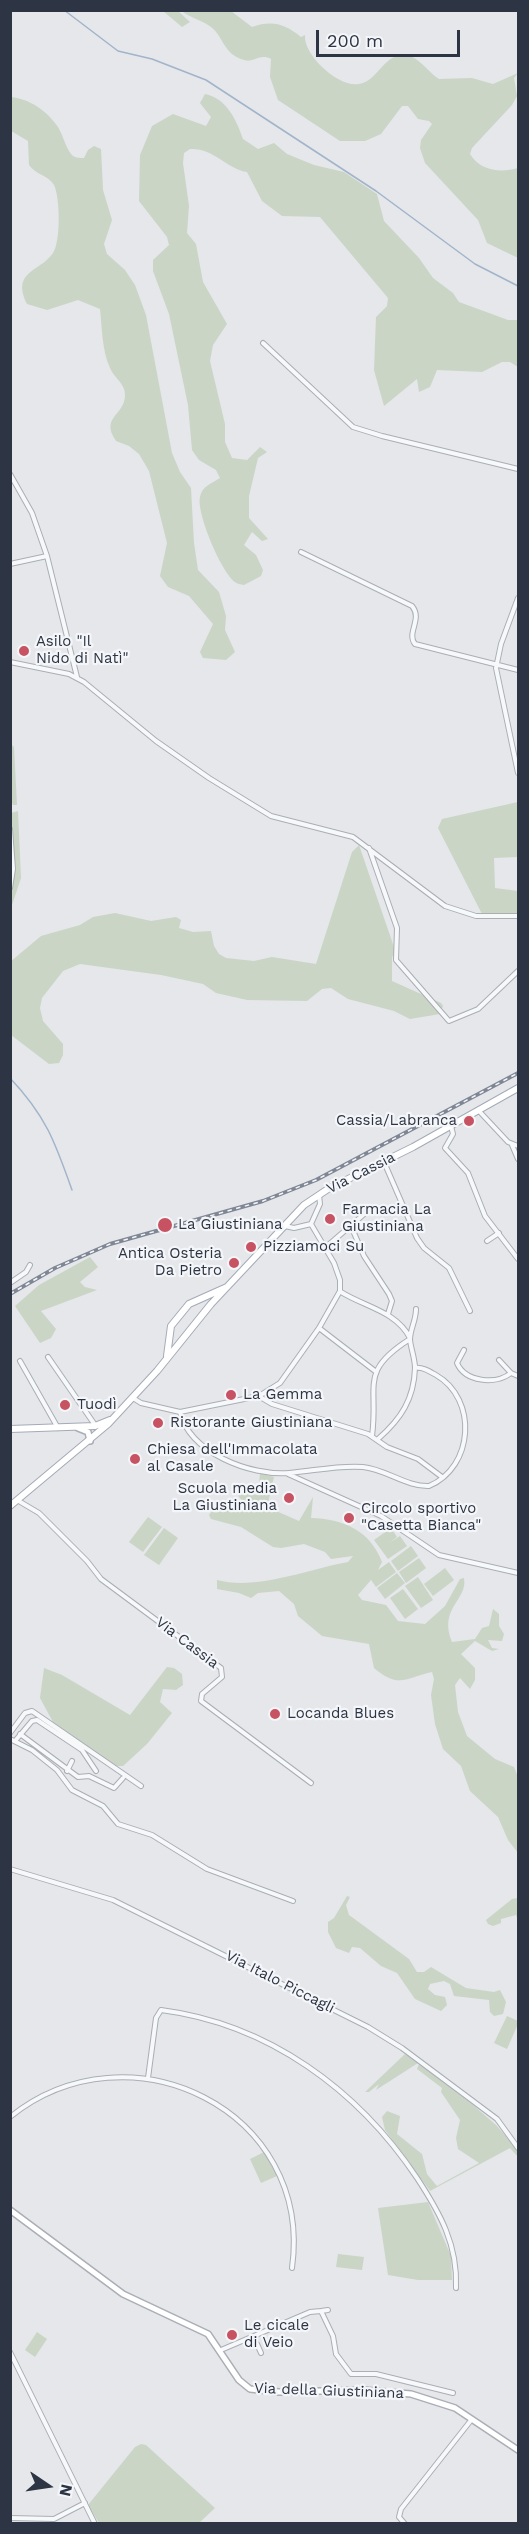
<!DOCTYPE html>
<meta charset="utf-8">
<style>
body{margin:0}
#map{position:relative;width:529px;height:2534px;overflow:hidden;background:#e5e7eb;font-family:"Work Sans",sans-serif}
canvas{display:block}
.frame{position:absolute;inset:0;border:12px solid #2d3443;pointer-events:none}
.north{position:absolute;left:18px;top:2456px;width:60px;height:60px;-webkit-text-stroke:4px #f4f6f9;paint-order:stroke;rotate:103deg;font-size:16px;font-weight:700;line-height:24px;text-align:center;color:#2d3443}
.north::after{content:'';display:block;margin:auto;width:21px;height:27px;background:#2d3443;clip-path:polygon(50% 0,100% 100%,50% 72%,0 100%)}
.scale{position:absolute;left:316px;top:30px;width:144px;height:27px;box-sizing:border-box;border:3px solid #2d3443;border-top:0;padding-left:8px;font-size:18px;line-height:21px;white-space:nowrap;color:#2d3443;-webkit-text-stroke:4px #f4f6f9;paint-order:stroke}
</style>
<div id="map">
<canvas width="529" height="2534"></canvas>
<div class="frame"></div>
<div class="north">N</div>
<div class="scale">200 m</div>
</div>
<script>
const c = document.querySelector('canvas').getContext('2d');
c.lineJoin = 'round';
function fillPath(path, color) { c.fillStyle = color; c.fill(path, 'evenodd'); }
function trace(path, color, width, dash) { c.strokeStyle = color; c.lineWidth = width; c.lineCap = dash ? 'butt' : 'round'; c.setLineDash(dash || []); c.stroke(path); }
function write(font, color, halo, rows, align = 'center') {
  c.font = font + ' "Work Sans",sans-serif'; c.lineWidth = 4.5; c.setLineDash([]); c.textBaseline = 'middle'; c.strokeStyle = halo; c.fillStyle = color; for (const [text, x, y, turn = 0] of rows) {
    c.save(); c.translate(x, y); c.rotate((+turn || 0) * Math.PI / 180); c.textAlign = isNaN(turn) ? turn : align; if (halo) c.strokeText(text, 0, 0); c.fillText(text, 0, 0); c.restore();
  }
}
fillPath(new Path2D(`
 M163,11H178L190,22L182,27Z
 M182,11H231L252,27C272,20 285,24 301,37L305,35C303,55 339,88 359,84C376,82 383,57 401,55C417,53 427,72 439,79L472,78L493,84L518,73L514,78L517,96L512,105L472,148L470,154C480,171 501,173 518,168V258L487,243L478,220L425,163L420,148L421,140L432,124L429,121L418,119L408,106H402L381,134L365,141H340L278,100L270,77L271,59C260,53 254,63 244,60C223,54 224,37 211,27C202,20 190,18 182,11Z
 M205,94C227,99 236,119 243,139L258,149L274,143L287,154L314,165L344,172L377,194L384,221L419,258L433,278L453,293L459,302L508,320H518V367L510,362H502L482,372L437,370L430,387L419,392L417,379L384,406L374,370L376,317L387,306L388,298L320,217L282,216L262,201L247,172C225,168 214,148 190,149L184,153L183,163L189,206L187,233L196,244L203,282L227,324L213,345L210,361L225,424V442L232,458L247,460L260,447L267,452L258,458L249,496V518L268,539L262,541L252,532L244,545L256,555L263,570L261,576L244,585C241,584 237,584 235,582C221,572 196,512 200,497C202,486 211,484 220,478L216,470L199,460L192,450L188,405L169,314L153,271V260L169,245L167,237L139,201L140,155L152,126L173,114L206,126L211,117L200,103Z
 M11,97C30,99 47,111 58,127C63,135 65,146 71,154C74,158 79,158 84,158L88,150L94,146L101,149L103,190L112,220L104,244L107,254L125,270L135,285L146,315L172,453L180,472L191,488L194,543L198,570L219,592L226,616L225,630L235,652L226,660L203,658L200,652L213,624L189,596L168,587L160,576L167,543L149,471L139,454L129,446L116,441C100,417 124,416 125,396C126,384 114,378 110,368C102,351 102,327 100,309L78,300L47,310L27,304C11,271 40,272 53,253C61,241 60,197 54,185C49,176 35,174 29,165L28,141L11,131Z
 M11,744L14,747L17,805H13L11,801Z
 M518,802V857L494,858L495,888L518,891V915L482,914L438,828L442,819Z
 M18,811L21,878L11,908C11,876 13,846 11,813Z
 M359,845L395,950L392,958V981L441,1003L443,1006L440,1014L410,1019L394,1011L348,999L331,988L322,989L307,1001L247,1000L216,993L203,984L161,975L80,964L63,971L42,998L40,1008L43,1021L63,1044V1055L59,1063L49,1064L11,1035L10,962L41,936L80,925L93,917L115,913L151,921L176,917L181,920L179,928L193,932L211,931L214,946L219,954L226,958L254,961L272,957L316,964L352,852Z
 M90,1257L98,1267L80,1282L85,1287L97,1290L41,1311L56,1329L51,1338L40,1343L15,1306L39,1285Z
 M260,1473L274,1477L267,1507L299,1521L313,1497L311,1518C343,1519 370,1530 382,1562L378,1570L389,1562L396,1572L376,1587L371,1580L358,1595L362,1600L386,1605L398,1621L425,1624L445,1606L460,1579L464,1578C468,1600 438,1608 452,1642L475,1639L482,1628L489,1626L493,1609L499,1614V1626L504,1634L502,1641L488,1640L492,1648L499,1649L492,1651L475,1641L461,1654L475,1668V1680L470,1689L460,1678L455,1685L458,1712L467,1736L495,1759L514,1767L518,1777V1853L508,1840L498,1817L470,1791L461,1766L443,1749L435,1724L431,1695L434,1679L432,1672C405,1678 399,1689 374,1668L369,1644L322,1636L298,1616L294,1604L279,1591L258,1593L251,1598L239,1593L217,1589V1580C256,1591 308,1569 348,1562L353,1556L331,1559L325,1552L304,1544L281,1548L273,1547L241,1527L211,1519L209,1515L220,1500L232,1506L242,1501L238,1495L242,1493L258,1495Z
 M148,1517L162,1527L143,1552L129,1542Z
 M164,1528L178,1538L159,1565L144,1555Z
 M391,1528L397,1537L389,1543L400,1536L407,1546L388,1559L374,1540Z
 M411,1546L418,1556L398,1571L391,1561Z
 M419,1558L426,1568L406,1583L399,1572Z
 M445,1568L454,1580L433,1596L424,1584Z
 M397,1573L405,1583L385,1599L377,1588Z
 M418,1577L433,1600L421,1608L405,1586Z
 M403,1589L418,1609L405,1619L390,1598Z
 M167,1667L174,1668L182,1674L183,1685L176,1690L163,1689L160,1702L172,1713L147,1744L123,1766H115L53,1722L40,1698L44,1668L62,1675L130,1715Z
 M347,1896L350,1897L346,1905L349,1915L409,1959L417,1972H424L431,1967L466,1988L494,1992L500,1990L506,2002L503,2014L494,2016L490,2012L489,2000L454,1996L450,1984L444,1981L430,1984L428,1989L435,1995L445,1997L447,2005L441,2011L415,1999L397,1973L381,1966L360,1948L352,1947L349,1953L336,1948L328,1932V1922L334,1918Z
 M518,1898V1920L516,1915L501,1919V1923L493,1926L488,1924L486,1920L512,1899Z
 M507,2016L518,2021V2024L507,2049L494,2043Z
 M405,2054L418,2063L376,2090L379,2084L369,2092H365Z
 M419,2064L473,2105L496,2125L518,2150V2157L510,2148L430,2191L385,2130L382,2117L387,2111L400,2116L397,2134L422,2154L427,2174L437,2186L479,2163L458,2149L456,2138L460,2120L441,2092L442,2088L417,2069Z
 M264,2152L277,2176L261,2183L250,2159Z
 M428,2202L451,2256L452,2280H418L388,2275L378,2208Z
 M338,2254L364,2257L362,2270L336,2267Z
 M37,2332L47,2339L35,2357L25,2350Z
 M141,2444L146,2445L215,2508L199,2523H99L88,2505L135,2447Z`), '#cad5c6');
trace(new Path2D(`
 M64,10L118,51L152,59L206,80L376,191L475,264L518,286
 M10,1078C46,1116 55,1142 72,1190`), '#a2b4c9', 1.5);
const street = new Path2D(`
 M263,343L353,427L382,436L518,469
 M10,474L32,513L47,556L77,677
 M301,552L412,606C423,619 406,633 415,644L518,670
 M10,564L47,556
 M518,598L501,644L496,668L518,773
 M10,662L69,674L84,682L156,741L209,778L271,816L353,837L445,906L476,916H518
 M10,829L13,869L10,888
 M369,848L397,928L396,960L449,1021L478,1009L518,971
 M479,1111L508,1142L518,1146
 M451,1126L453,1134L445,1148L468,1173L485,1216L518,1259
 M512,1145L518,1159
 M384,1162L417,1238L424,1248L449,1268L470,1311
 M285,1226L294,1228L311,1224L320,1204L319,1195
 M351,1226L364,1256L389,1294L392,1301L388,1314
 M487,1241L499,1233
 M326,1247L370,1209
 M10,1283L26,1272L30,1265
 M341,1292C365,1307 396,1311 410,1338
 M319,1328L375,1371
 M464,1350L457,1363C465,1382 496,1385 511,1373L518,1376
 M48,1357L95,1425
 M499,1360L511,1373
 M20,1361L58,1428
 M260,1397L272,1404L368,1434L387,1447L418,1459L442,1477
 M133,1398L141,1403L180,1412L259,1396L280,1383L319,1328L340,1291V1280L334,1263L311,1224
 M180,1412C190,1453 250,1476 289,1473C314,1471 338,1465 363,1467C385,1469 407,1487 429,1486C474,1467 478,1399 436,1375C429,1371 423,1367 415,1368
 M372,1436C379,1385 358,1372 410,1339
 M378,1439C401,1419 414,1399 415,1368C415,1359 411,1349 410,1340C410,1329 416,1321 416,1309
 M288,1474L381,1516L439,1555L518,1573
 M17,1500L39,1513L87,1561L101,1579L221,1668L222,1677L202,1694L201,1701L311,1783
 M10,1733L25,1713L32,1711L141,1786
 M20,1734L78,1777L89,1776L114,1788L123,1778
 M10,1739L32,1750L57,1770L72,1790L103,1806L118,1824L152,1835L207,1869L293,1901
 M15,1741L32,1721L37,1720L82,1750L96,1771
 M67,1771L72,1761
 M10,1869L113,1900L368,2027L402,2048L497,2119L518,2148
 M148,2078L156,2018L161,2010C269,2024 358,2090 417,2178C440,2213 458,2245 456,2288
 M10,2117C129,2021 314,2110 292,2268
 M321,2311L328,2310
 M245,2340L257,2344L261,2353
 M221,2350L310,2312L321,2311L333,2336L336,2354L351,2374H376L453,2393
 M10,2352L95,2524
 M10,2518L54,2519L85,2503
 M405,2524L399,2517L401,2509L472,2419`);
const secondary = new Path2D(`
 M78,1428L88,1432L90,1441
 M10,2210L123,2294L208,2334L239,2380L250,2389L279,2392L363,2390L411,2394L455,2408L518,2450`);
const primary = new Path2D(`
 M167,1356L171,1326L189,1304L227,1287
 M10,1429L95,1426L110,1420
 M10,1506L108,1424L157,1371L211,1304L304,1205L328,1189L413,1147L518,1088`);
trace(street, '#aaaeb5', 6);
trace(secondary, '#aaaeb5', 8);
trace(primary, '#a4abb6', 8);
trace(street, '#f7f8fa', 4);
trace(secondary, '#fff', 5);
trace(primary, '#fff', 6);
const rail = new Path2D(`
 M10,1294L55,1268L110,1244L263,1201L316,1180L518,1073`);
trace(rail, '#7f8694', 4);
trace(rail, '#f4f6f9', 1.5, [4.5]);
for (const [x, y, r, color] of [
 [24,651,6,"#c75362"],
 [469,1121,6,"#c75362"],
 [330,1219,6,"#c75362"],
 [165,1225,8,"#c75362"],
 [251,1247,6,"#c75362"],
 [234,1263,6,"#c75362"],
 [231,1395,6,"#c75362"],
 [65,1405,6,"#c75362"],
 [158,1423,6,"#c75362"],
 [135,1459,6,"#c75362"],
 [289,1498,6,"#c75362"],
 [349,1518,6,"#c75362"],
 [275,1714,6,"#c75362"],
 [232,2335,6,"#c75362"]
]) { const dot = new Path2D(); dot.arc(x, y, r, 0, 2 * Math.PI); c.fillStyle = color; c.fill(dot); trace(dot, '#f4f6f9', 2); }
write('15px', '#2d3443', '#f4f6f9', [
 ["Asilo \"Il",36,642],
 ["Nido di Natì\"",36,659],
 ["Cassia/Labranca",457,1121,"right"],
 ["Farmacia La",342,1210],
 ["Giustiniana",342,1227],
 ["La Giustiniana",178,1225],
 ["Pizziamoci Su",263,1247],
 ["Antica Osteria",222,1254,"right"],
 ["Da Pietro",222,1271,"right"],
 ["La Gemma",243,1395],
 ["Tuodì",77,1405],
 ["Ristorante Giustiniana",170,1423],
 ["Chiesa dell'Immacolata",147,1450],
 ["al Casale",147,1467],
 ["Scuola media",277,1489,"right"],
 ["La Giustiniana",277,1506,"right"],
 ["Circolo sportivo",361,1509],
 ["\"Casetta Bianca\"",361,1526],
 ["Locanda Blues",287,1714],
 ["Le cicale",244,2326],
 ["di Veio",244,2343]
], 'left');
write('15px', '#2d3443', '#f4f6f9', [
 ["Via Cassia",361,1173,-27],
 ["Via Cassia",187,1643,37],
 ["Via Italo Piccagli",280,1982,27],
 ["Via della Giustiniana",329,2391,2]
]);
</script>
